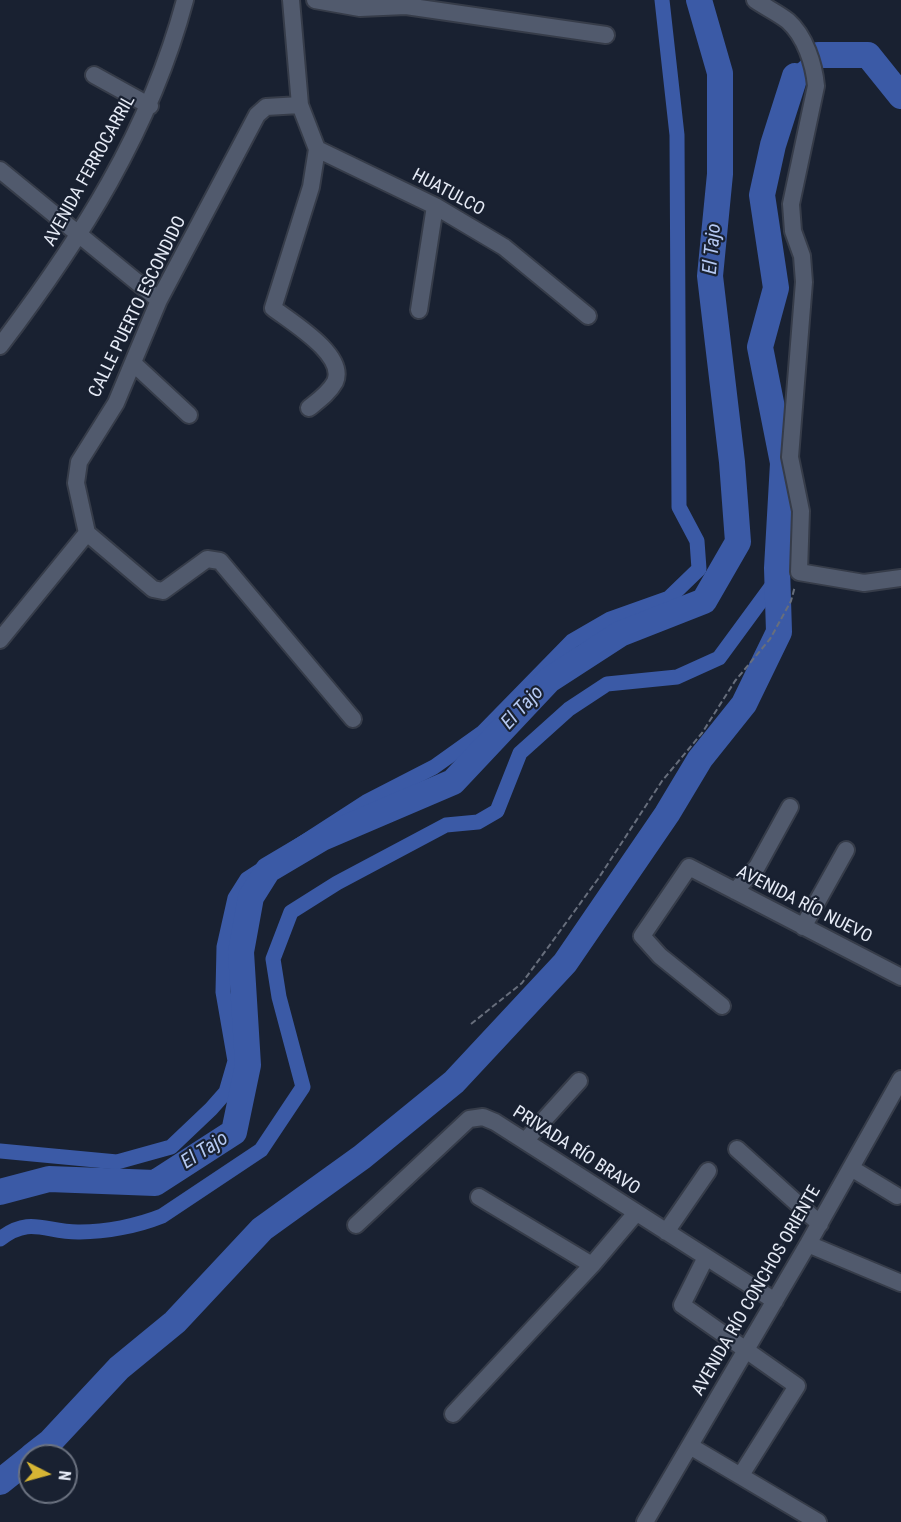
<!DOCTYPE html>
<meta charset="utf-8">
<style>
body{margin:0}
#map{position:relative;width:901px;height:1522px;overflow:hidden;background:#192131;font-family:"Roboto Condensed",sans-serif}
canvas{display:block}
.north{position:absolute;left:18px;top:1444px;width:60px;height:60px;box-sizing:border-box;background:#192131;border:2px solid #6b7280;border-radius:50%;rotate:96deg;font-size:16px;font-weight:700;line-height:24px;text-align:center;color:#e6ebf6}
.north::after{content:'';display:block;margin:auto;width:21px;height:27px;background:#d6b534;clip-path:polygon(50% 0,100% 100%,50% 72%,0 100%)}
</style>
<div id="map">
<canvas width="901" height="1522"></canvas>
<div class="north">N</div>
</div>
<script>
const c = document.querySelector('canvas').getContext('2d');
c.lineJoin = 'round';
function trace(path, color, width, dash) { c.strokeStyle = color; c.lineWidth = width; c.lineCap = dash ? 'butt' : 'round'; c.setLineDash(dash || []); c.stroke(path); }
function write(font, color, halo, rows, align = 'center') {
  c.font = font + ' "Roboto Condensed",sans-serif'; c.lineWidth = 4.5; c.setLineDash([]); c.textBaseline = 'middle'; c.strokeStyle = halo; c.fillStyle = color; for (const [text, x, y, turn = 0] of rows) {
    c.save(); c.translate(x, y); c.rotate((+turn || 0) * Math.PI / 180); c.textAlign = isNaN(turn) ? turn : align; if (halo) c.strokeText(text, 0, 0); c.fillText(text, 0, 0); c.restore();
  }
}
trace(new Path2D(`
 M795,76L818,55
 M0,1151L117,1162L171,1147L211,1109L226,1092L235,1061L223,992L224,947L235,898L247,879L366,802L434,767L483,732L572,641L610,619L669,598L699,569L697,541L679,507L677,135L662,0
 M0,1239C31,1215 46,1233 80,1232C106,1232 137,1226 162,1216L261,1150L303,1087L279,997L273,959L291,912L337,883L446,825L478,822L497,811L520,753L569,709L607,684L677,677L719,658L777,579`), '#3b5aa6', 15);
trace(new Path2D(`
 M818,55H868L901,96
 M0,1192L49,1179L155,1183L234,1132L248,1065L241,952L251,897L268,870L322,838L453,782L549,680L620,634L704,601L738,542L732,462L710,276L720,174V73L699,0
 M32,1456L50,1442L119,1368L175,1322L262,1229L362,1157L454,1082L565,963L667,814L700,759L744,704L779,632L777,568L783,463L760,347L776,288L762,195L773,145L795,76
 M0,1482L30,1458`), '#3b5aa6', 26);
const minor = new Path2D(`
 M291,0L300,105L317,149L435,206L504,247L588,316
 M315,0L360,8L406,6L606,35
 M755,0C765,7 778,13 788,21C805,36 814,64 816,86L791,204L793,231L802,256L804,282L790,457L801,511L799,572L864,583L901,578
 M94,75L150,106
 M0,170L159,300
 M419,310L435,206
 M0,346C81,239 150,131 185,0
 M133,363L189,415
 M309,408C319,400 329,393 335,382C347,355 291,322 273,308L311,187L317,149
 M87,533L153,589L163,591L207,559L220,561L353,719
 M0,640L87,533L76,483L79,462L116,403L159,300L257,115L266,107L300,105
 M735,891L757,867L790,807
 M803,927L846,850
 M722,1006L660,956L642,936L689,867L901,977
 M525,1141L579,1081
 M737,1149L820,1224
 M851,1168L897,1196
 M479,1197L592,1265
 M356,1225L469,1119L483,1117L495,1122L775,1301
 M666,1232L708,1171
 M808,1244L901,1283
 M706,1257L682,1305L797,1386L741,1475
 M453,1414L592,1265L636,1213
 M690,1446L818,1522
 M645,1522L808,1244L901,1079`);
trace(minor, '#363c49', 20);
trace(new Path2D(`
 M471,1024L522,983L598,879L662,781L702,733L735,681L770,639L791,601L795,586`), '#676e7c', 2, [6, 3]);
trace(minor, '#515a6d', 16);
write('18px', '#e6ebf6', '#192131', [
 ["AVENIDA FERROCARRIL",90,171,-61],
 ["HUATULCO",448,193,28],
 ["CALLE PUERTO ESCONDIDO",138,307,-64],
 ["AVENIDA RÍO NUEVO",804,905,27],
 ["PRIVADA RÍO BRAVO",576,1151,33],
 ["AVENIDA RÍO CONCHOS ORIENTE",757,1291,-60]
]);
write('italic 20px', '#b5c9f2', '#192131', [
 ["El Tajo",713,249,-85],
 ["El Tajo",523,708,-47],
 ["El Tajo",205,1151,-33]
]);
</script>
